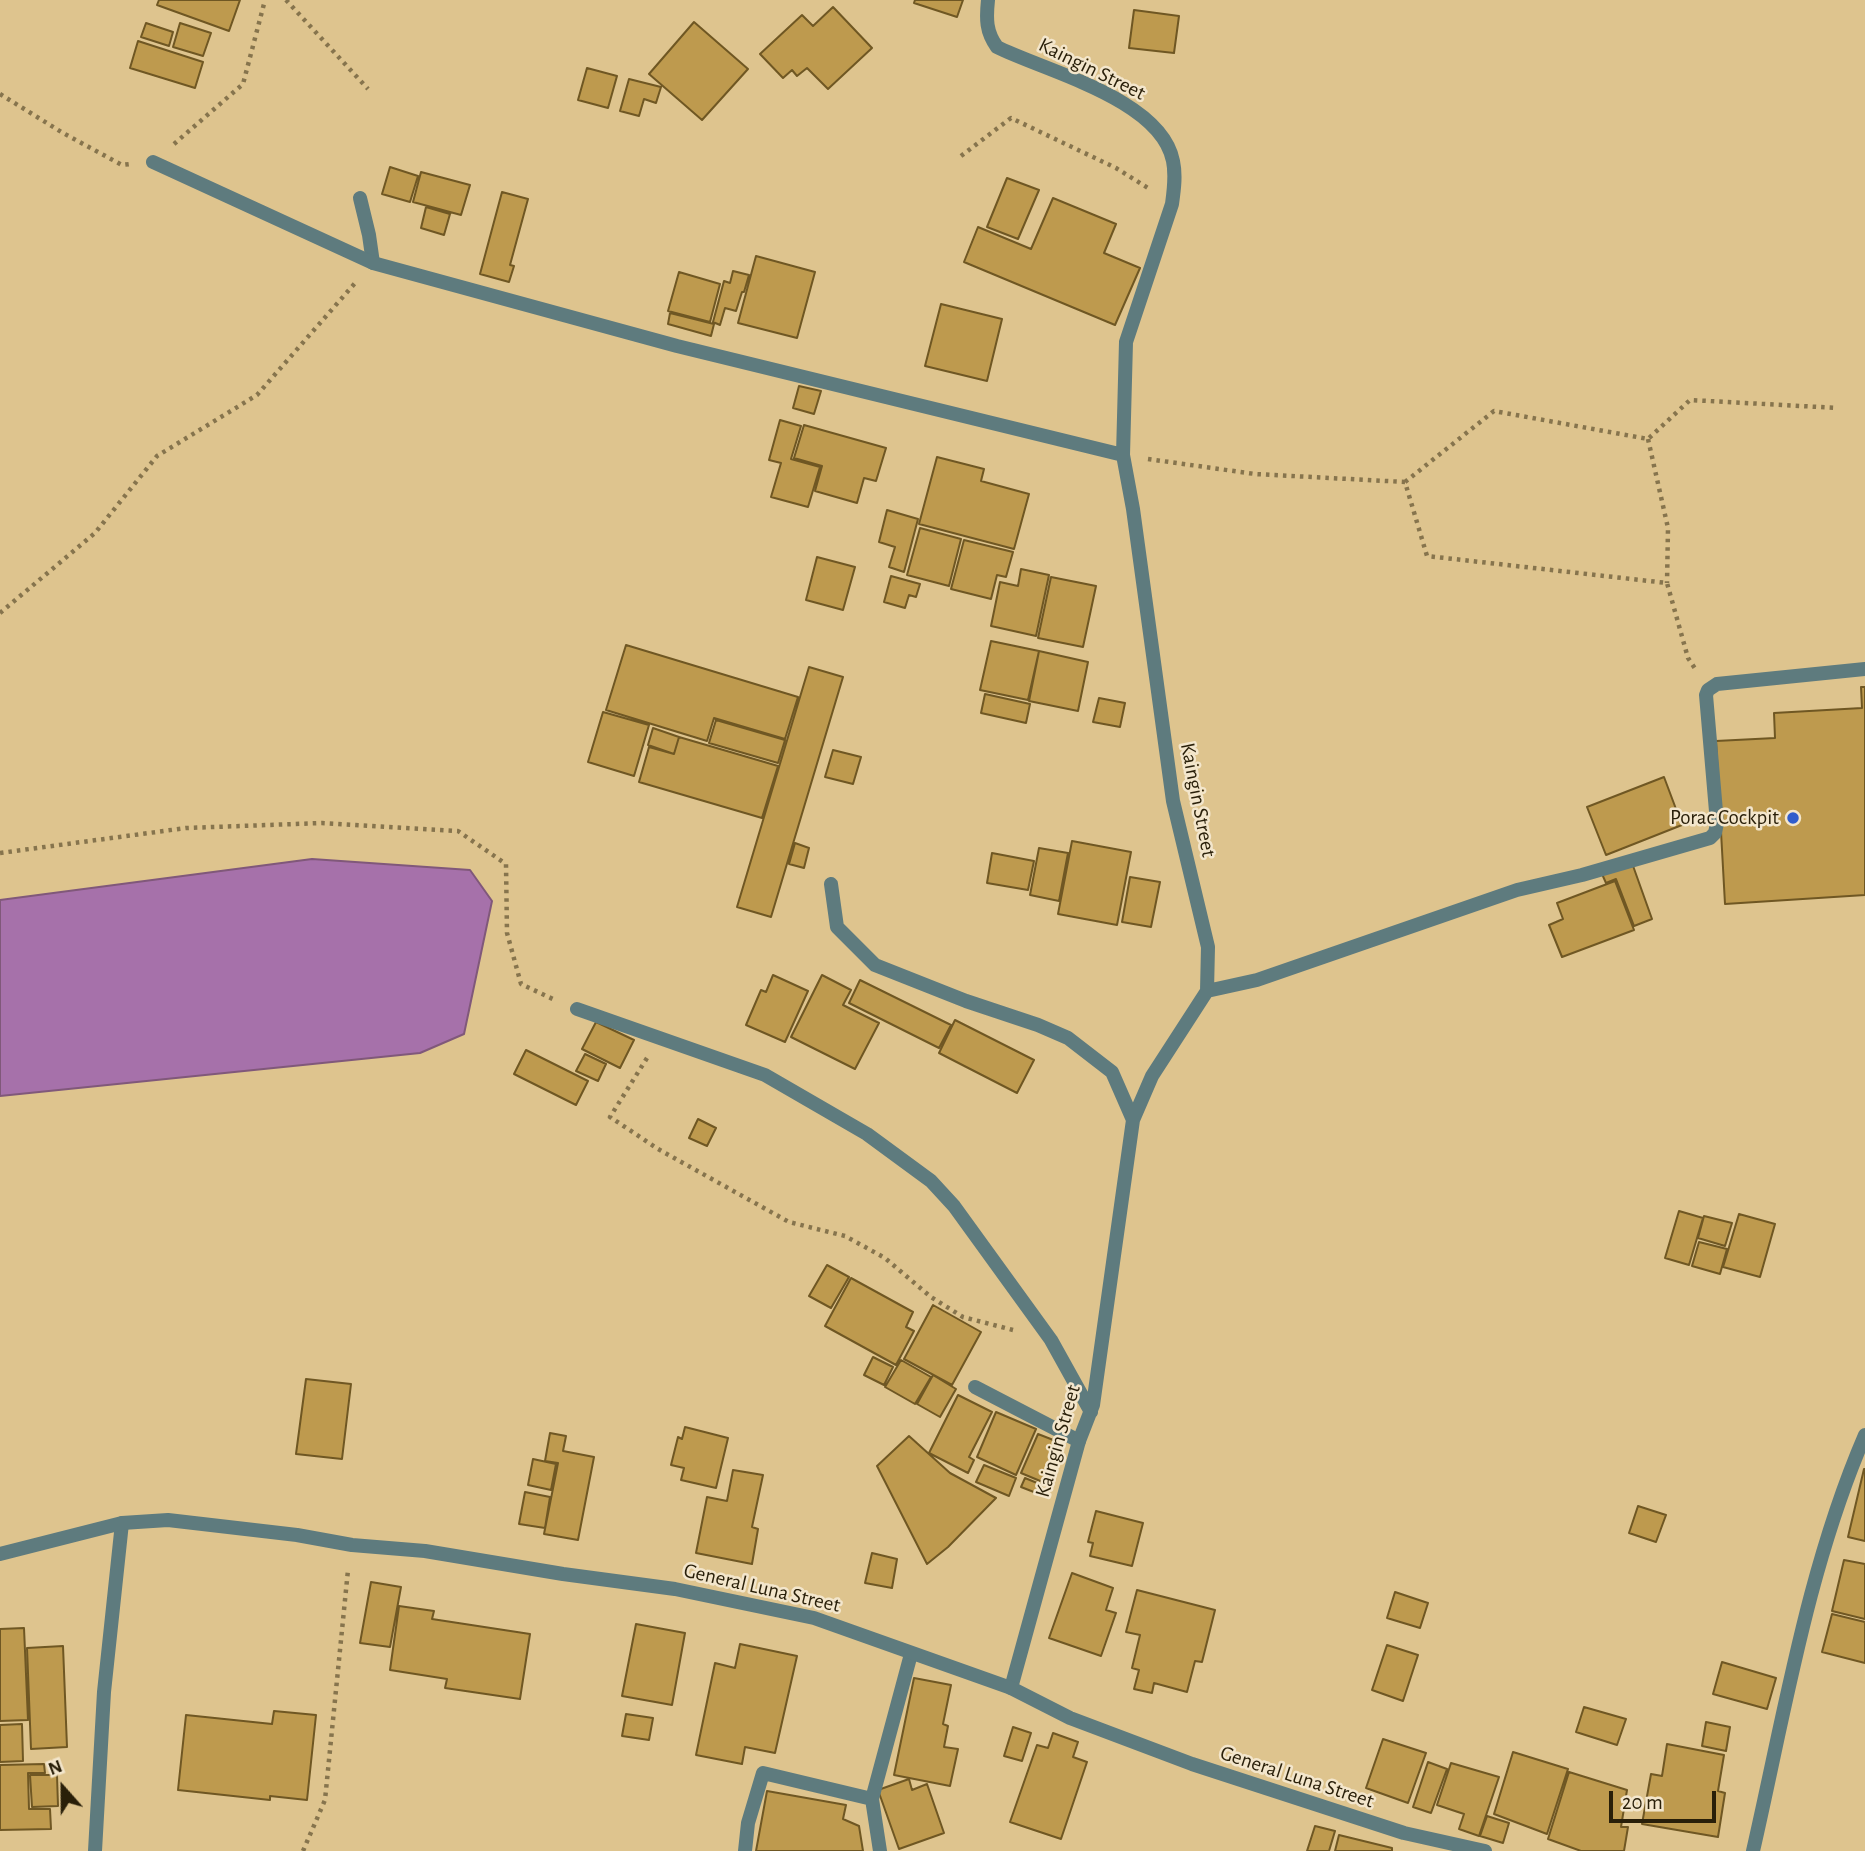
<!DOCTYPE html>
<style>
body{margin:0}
#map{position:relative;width:1865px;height:1851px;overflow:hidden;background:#dec48e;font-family:"Alegreya Sans",sans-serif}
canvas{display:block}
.north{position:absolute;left:28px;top:1753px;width:70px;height:70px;-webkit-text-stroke:5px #f3e6cc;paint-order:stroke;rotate:339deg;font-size:19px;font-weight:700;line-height:28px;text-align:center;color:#291f09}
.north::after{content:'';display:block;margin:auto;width:24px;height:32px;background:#291f09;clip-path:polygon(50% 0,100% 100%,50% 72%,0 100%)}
.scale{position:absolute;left:1609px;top:1791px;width:107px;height:32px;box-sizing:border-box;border:4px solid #291f09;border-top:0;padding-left:9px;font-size:21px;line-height:24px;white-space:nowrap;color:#291f09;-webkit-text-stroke:5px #f3e6cc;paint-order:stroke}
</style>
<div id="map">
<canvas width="1865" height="1851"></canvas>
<div class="north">N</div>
<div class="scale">20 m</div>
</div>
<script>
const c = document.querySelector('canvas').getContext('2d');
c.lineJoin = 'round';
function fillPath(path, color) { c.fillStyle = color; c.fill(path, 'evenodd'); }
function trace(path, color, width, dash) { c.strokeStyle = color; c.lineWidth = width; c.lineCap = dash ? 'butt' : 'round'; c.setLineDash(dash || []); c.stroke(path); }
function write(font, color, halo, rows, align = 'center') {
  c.font = font + ' "Alegreya Sans",sans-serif'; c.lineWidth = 5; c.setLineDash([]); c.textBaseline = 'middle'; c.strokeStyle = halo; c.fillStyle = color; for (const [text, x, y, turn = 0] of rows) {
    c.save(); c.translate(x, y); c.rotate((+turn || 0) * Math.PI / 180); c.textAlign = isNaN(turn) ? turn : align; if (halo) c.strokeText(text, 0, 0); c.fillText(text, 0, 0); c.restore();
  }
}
const water = new Path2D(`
 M312,859L470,870L492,901L464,1034L420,1053L0,1096V900Z`);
fillPath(water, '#a671aa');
trace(water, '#80587a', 2);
const building = new Path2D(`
 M159,0H240L229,31L157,5Z
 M915,0H963L957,17L914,3Z
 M833,7L872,48L828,89L807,68L797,76L792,70L783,78L760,54L802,15L813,26Z
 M1134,10L1179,16L1174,53L1129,48Z
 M694,22L748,69L702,120L649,74Z
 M146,23L173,32L169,46L141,37Z
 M180,23L211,33L203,56L173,47Z
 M138,41L203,62L195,88L130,68Z
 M587,68L617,76L608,108L578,100Z
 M629,79L661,87L656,103L644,99L639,116L620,111Z
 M390,167L418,176L410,202L382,194Z
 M421,172L470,185L461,215L413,202Z
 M1007,178L1039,190L1018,239L987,227Z
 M502,192L528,199L510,265L514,266L509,282L480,274Z
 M1053,198L1116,224L1104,253L1140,268L1115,325L964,262L978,227L1031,249Z
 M426,207L450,214L444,235L421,228Z
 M756,256L815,272L797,338L738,323Z
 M733,271L749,275L744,292H742L736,311L725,308L720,325L713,322L724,281L730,283Z
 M679,272L720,284L710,322L668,311Z
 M941,304L1002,319L987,381L925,366Z
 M670,313L714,324L711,336L668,324Z
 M799,386L821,391L814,414L793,408Z
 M780,420L801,426L791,459L820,467L808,507L771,497L781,463L769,460Z
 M804,425L886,448L876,481L864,478L857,503L815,491L822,466L794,458Z
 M937,457L984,469L981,481L1029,494L1014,549L919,524Z
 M887,510L918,519L904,572L889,567L895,547L879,542Z
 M920,528L961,539L949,586L907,575Z
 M964,540L1013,552L1006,577L997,575L991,599L951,589Z
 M817,557L855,567L843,610L806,600Z
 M1021,569L1049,575L1036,636L991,626L1000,582L1018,586Z
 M891,576L920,584L916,597L909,595L905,608L884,602Z
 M1051,577L1096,586L1083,647L1038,638Z
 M991,641L1039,651L1028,700L980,690Z
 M626,645L798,697L785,739L714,718L707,741L606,710Z
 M1039,651L1088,662L1078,711L1029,701Z
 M809,667L843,677L771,917L737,907Z
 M1861,687H1865V895L1725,904L1716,741L1775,738L1774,713L1862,708Z
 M985,694L1030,704L1026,723L981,713Z
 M1099,698L1125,703L1120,727L1093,722Z
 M603,712L649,725L634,776L588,762Z
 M716,720L785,740L778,763L709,743Z
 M653,728L679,737L674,754L648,745Z
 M679,737L778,766L762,818L639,782L649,747L674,754Z
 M833,750L861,757L853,784L825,777Z
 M1664,777L1682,825L1606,855L1587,807Z
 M1072,841L1131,852L1117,925L1058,914Z
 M795,843L809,848L804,868L789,864Z
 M1039,848L1068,853L1059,901L1030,895Z
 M992,853L1034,861L1028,890L987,883Z
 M1632,863L1652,919L1634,926L1616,879L1606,883L1602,874Z
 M1130,877L1160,882L1151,927L1122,922Z
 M1615,881L1634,930L1562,957L1549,925L1563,919L1557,903Z
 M773,975L808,991L785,1042L746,1025L761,990L766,992Z
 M822,975L851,990L843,1005L879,1023L855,1069L791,1037Z
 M860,980L951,1025L939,1048L849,1003Z
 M955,1020L1034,1060L1017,1093L939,1053Z
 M596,1022L634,1040L620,1068L582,1049Z
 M526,1050L588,1081L576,1105L514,1074Z
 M585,1054L606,1064L598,1081L576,1071Z
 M698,1119L716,1128L707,1146L689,1138Z
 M1679,1211L1703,1218L1689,1265L1665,1258Z
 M1739,1214L1775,1224L1760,1277L1723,1267Z
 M1704,1216L1732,1223L1725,1246L1698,1238Z
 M1699,1242L1727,1249L1720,1274L1692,1266Z
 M827,1265L849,1277L831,1308L809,1296Z
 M851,1278L913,1312L906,1327L914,1331L896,1365L825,1326Z
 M933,1305L981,1332L952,1385L904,1359Z
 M873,1357L893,1367L884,1385L864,1375Z
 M901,1360L931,1377L915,1404L885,1387Z
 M933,1375L956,1389L940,1417L917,1404Z
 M306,1379L351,1384L342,1459L296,1454Z
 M958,1395L992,1412L969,1457L974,1460L968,1473L929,1453Z
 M996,1412L1036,1429L1016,1475L977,1457Z
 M685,1427L728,1438L716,1488L681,1480L684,1468L671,1465L678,1437L682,1439Z
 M550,1433L566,1436L563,1451L594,1457L578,1540L544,1534L558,1463L545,1461Z
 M1038,1434L1061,1443L1045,1483L1021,1473Z
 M909,1436L950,1473L996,1498L948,1547L927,1564L877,1466Z
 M533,1459L556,1464L551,1490L528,1485Z
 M984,1465L1016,1478L1009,1496L976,1482Z
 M1864,1469H1865V1541L1848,1537Z
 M733,1470L763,1475L752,1527L758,1529L752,1564L696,1553L707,1497L727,1501Z
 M1025,1478L1042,1485L1039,1494L1021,1487Z
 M525,1492L550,1497L545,1528L519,1524Z
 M1638,1506L1666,1515L1656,1542L1629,1533Z
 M1096,1511L1143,1523L1132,1566L1090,1556L1093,1543L1088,1542Z
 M872,1553L897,1559L892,1588L865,1583Z
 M1844,1560L1865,1564V1619L1832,1611Z
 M1072,1573L1113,1588L1106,1610L1116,1613L1101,1656L1049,1638Z
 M371,1582L401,1587L390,1647L360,1643Z
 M1137,1590L1215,1610L1202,1662L1195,1661L1187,1692L1154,1683L1152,1693L1134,1689L1139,1670L1132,1668L1140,1635L1126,1632Z
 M1395,1592L1428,1603L1420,1628L1387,1618Z
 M399,1606L434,1611L432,1619L530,1634L520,1699L445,1688L447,1679L390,1670Z
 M1832,1614L1865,1622V1663L1822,1652Z
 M636,1624L685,1633L672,1705L622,1696Z
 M24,1628L28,1720L0,1721V1629Z
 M740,1644L797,1656L775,1753L745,1747L742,1764L696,1755L715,1663L735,1668Z
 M1387,1645L1418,1655L1403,1701L1372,1690Z
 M63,1646L67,1747L31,1749L27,1648Z
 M1722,1662L1776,1678L1767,1709L1713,1694Z
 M914,1678L951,1685L943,1724L948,1726L944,1747L958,1749L950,1786L894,1775Z
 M1584,1707L1626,1719L1617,1745L1576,1732Z
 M274,1711L316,1715L307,1800L270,1796V1800L178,1790L186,1715L272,1724Z
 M626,1714L653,1718L649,1740L622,1736Z
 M1706,1722L1730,1727L1726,1751L1702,1746Z
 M22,1724L23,1761L0,1762V1725Z
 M1013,1727L1031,1733L1022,1761L1004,1756Z
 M1053,1733L1078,1742L1073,1757L1087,1762L1061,1839L1010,1822L1037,1745L1048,1748Z
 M1383,1739L1426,1753L1408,1803L1366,1788Z
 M1667,1744L1724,1755L1718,1791L1725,1793L1718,1837L1642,1824L1651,1774L1662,1776Z
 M1513,1752L1568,1769L1547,1834L1494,1814Z
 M1428,1762L1447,1769L1431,1813L1413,1807Z
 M1451,1763L1499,1777L1479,1836L1459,1829L1464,1814L1437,1805Z
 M44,1764L45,1773H28L29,1809H50L51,1829L0,1830V1765Z
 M1569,1772L1627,1790L1621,1827H1628L1624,1851H1581L1548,1839Z
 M30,1775H57L58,1806L32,1807Z
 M909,1779L912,1790L927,1784L944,1833L899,1849L878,1790Z
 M767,1791L846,1805L843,1819L859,1826L863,1851H756Z
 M1487,1816L1509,1823L1503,1843L1480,1836Z
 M1315,1826L1335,1831L1329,1851H1307Z
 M1339,1835L1392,1848V1851H1335Z`);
fillPath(building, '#be9a4e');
trace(building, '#6f5723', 2);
trace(new Path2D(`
 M286,0L368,89
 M0,94L63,133L122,165L130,164
 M174,144L243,84L265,0
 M961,156L1011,118L1116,168L1148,188
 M1648,439L1668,528L1667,583
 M1148,459L1255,474L1405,482L1427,556L1667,583L1688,658L1696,670
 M1405,482L1494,411L1648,439L1690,400L1838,408
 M0,613L95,533L157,456L257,395L356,282
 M0,853L186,828L322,823L458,831L506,864L507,933L521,984L555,1000
 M647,1058L610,1117L658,1149L789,1222L845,1236L885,1258L931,1297L963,1317L1013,1330
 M303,1851L325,1800L348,1570`), '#86744d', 4.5, [3.5, 5]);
trace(new Path2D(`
 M360,198L369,235L373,263
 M975,1387L1079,1441`), '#5e7b7e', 14);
trace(new Path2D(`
 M988,0C986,19 986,32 997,47C1045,71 1161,99 1173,161C1176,175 1174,190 1172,204L1126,342L1123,455L1133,509L1173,801L1208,947L1207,991L1152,1076L1133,1120L1093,1405L1079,1441L1011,1688
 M153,162L373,263L677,346L1123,455
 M831,884L837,927L875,965L966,1001L1038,1025L1068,1038L1112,1072L1133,1120
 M1207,991L1257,980L1517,890L1582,875L1710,838L1715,833L1717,823L1706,695L1708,690L1717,684L1865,669
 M577,1009L765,1075L867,1134L931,1181L954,1206L1051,1340L1091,1412
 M95,1851L104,1692L122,1523
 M745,1851L748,1823L763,1773L872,1799
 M880,1851L872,1799L911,1654
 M1753,1851C1785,1711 1808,1567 1865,1435`), '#5e7b7e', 14);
trace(new Path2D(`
 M0,1554L122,1523L168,1520L297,1535L352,1545L425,1551L563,1574L675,1589L814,1618L1011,1688L1070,1718L1192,1764L1404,1833L1485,1851`), '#5e7b7e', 14);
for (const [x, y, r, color] of [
 [1793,818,7,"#305dcc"]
]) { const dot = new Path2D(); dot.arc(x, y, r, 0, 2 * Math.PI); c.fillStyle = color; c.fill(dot); trace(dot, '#f3e6cc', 2.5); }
write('21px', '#291f09', '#f3e6cc', [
 ["Kaingin Street",1092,69,26],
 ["Kaingin Street",1198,800,79],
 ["Kaingin Street",1058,1441,-74],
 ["General Luna Street",762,1588,13],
 ["General Luna Street",1297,1777,18]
]);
write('21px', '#291f09', '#f3e6cc', [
 ["Porac Cockpit",1779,818]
], 'right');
</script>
